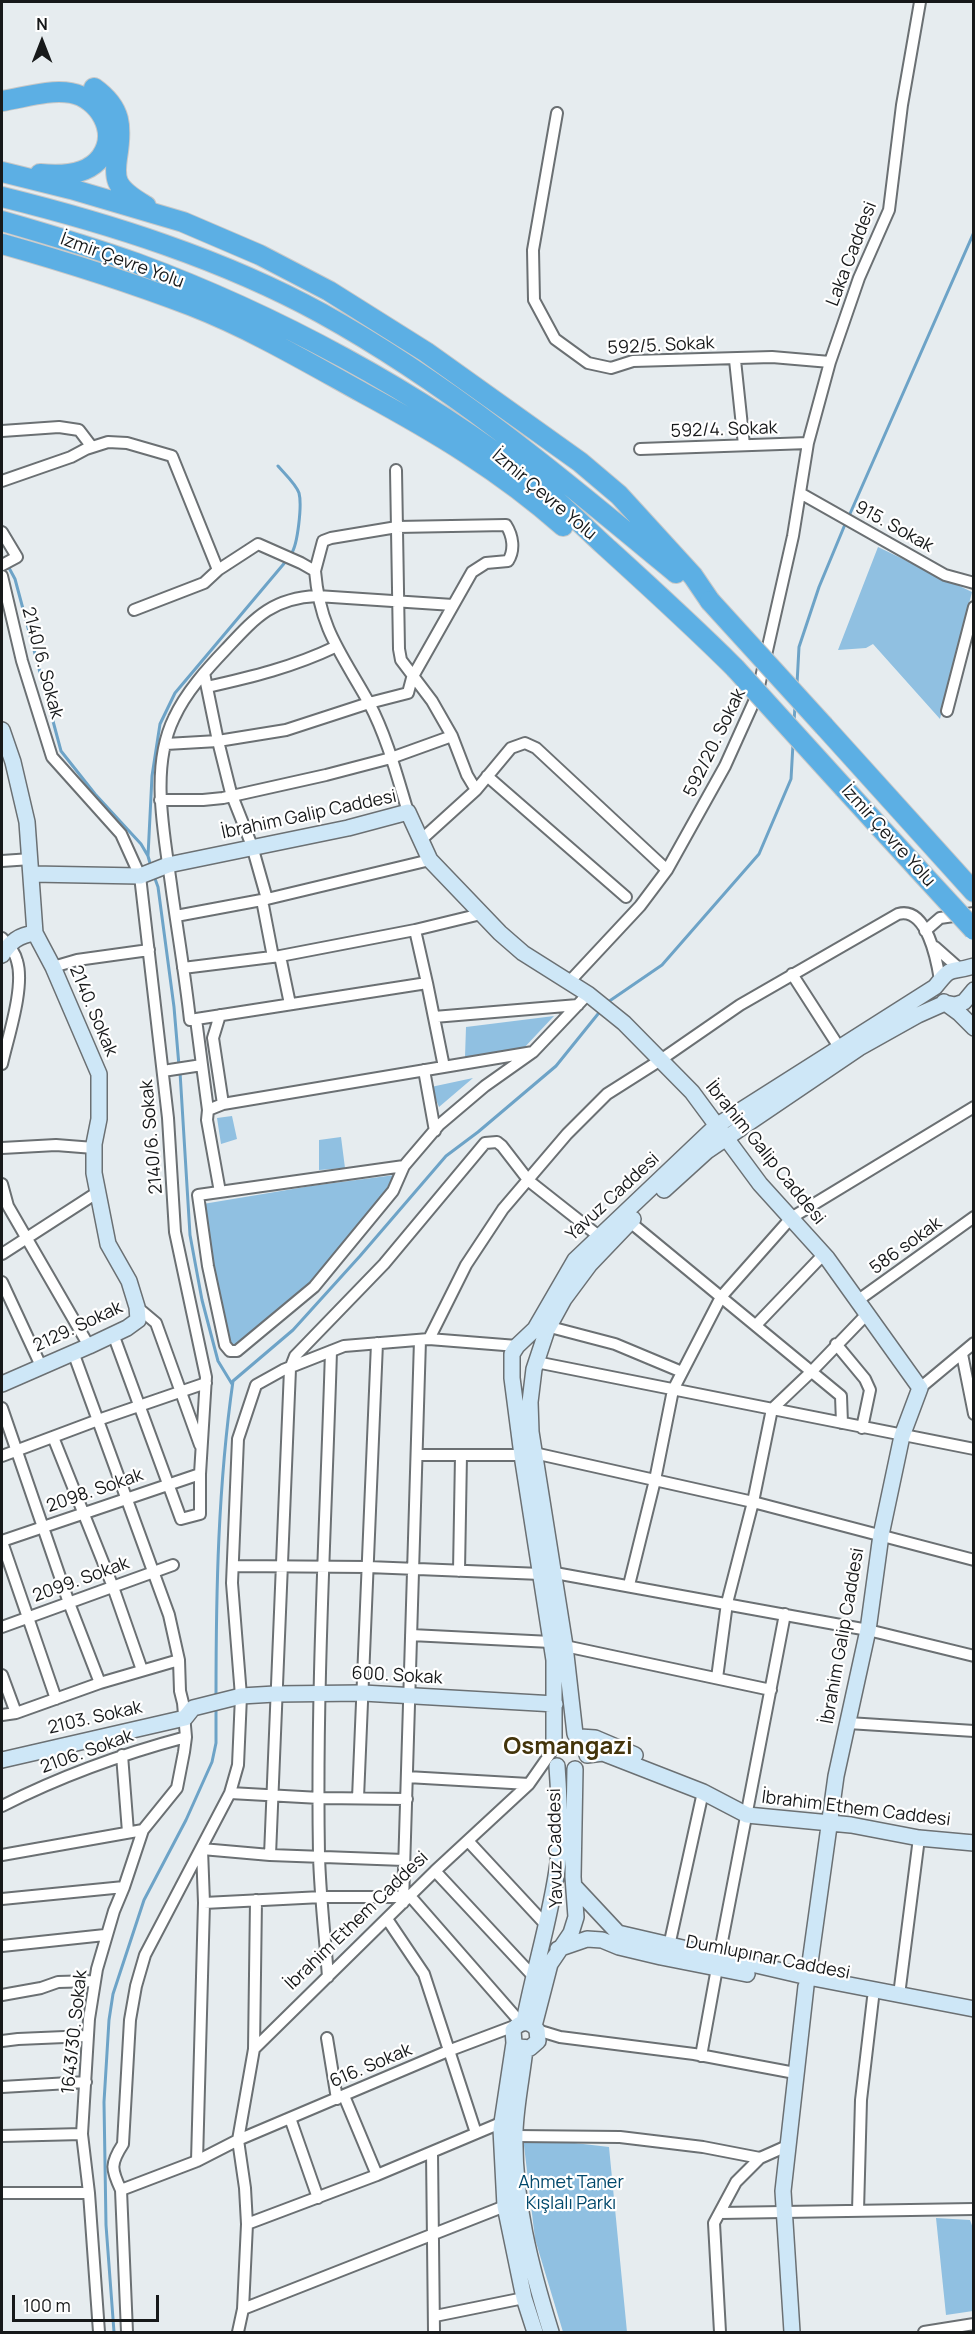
<!DOCTYPE html>
<meta charset="utf-8">
<style>
body{margin:0}
#map{position:relative;width:975px;height:2334px;overflow:hidden;background:#e6ecef;font-family:Manrope,sans-serif}
canvas{display:block}
.frame{position:absolute;inset:0;border:3px solid #17191a;pointer-events:none}
.north{position:absolute;left:12px;top:12px;width:60px;height:60px;-webkit-text-stroke:4px #fff;paint-order:stroke;rotate:0deg;font-size:16px;font-weight:700;line-height:24px;text-align:center;color:#17191a}
.north::after{content:'';display:block;margin:auto;width:21px;height:27px;background:#17191a;clip-path:polygon(50% 0,100% 100%,50% 72%,0 100%)}
.scale{position:absolute;left:12px;top:2295px;width:147px;height:27px;box-sizing:border-box;border:3px solid #17191a;border-top:0;padding-left:8px;font-size:18px;line-height:21px;white-space:nowrap;color:#17191a;-webkit-text-stroke:4px #fff;paint-order:stroke}
</style>
<div id="map">
<canvas width="975" height="2334"></canvas>
<div class="frame"></div>
<div class="north">N</div>
<div class="scale">100 m</div>
</div>
<script>
const c = document.querySelector('canvas').getContext('2d');
c.lineJoin = 'round';
function fillPath(path, color) { c.fillStyle = color; c.fill(path, 'evenodd'); }
function trace(path, color, width, dash) { c.strokeStyle = color; c.lineWidth = width; c.lineCap = dash ? 'butt' : 'round'; c.setLineDash(dash || []); c.stroke(path); }
function write(font, color, halo, rows, align = 'center') {
  c.font = font + ' Manrope,sans-serif'; c.lineWidth = 4.5; c.setLineDash([]); c.textBaseline = 'middle'; c.strokeStyle = halo; c.fillStyle = color; for (const [text, x, y, turn = 0] of rows) {
    c.save(); c.translate(x, y); c.rotate((+turn || 0) * Math.PI / 180); c.textAlign = isNaN(turn) ? turn : align; if (halo) c.strokeText(text, 0, 0); c.fillText(text, 0, 0); c.restore();
  }
}
fillPath(new Path2D(`
 M878,547L972,592L940,719L873,644L866,648L838,650Z
 M554,1016L522,1050L465,1057L466,1027Z
 M473,1078L439,1107L431,1087Z
 M232,1116L237,1139L221,1144L217,1118Z
 M341,1137L345,1168L319,1170V1140Z
 M395,1175L389,1190L299,1296L235,1346L230,1344L214,1279L203,1204L311,1186Z
 M523,2137L609,2147L627,2332H563L535,2239Z
 M936,2218L970,2220L974,2231L973,2311L946,2315Z`), '#90c0e1');
trace(new Path2D(`
 M278,466C284,473 296,484 299,493C302,504 298,545 291,554
 M849,516L974,232
 M8,566L15,579L61,751L95,794L141,844L148,856L151,867
 M797,684L799,647L819,587L846,522
 M794,723L795,705
 M148,856L152,776L160,724L175,693L287,560
 M154,876L158,887L174,1007L179,1066
 M608,1002L662,965L759,854L791,779L793,744
 M180,1072L190,1235L202,1300L218,1361L232,1384
 M216,1697C216,1591 218,1486 233,1381L293,1330L360,1256L446,1156L478,1132L556,1066L602,1009
 M114,2332L106,2225L104,2102L109,2020L113,1994L144,1900L186,1820L212,1762L216,1743V1707`), '#6da3c7', 3);
const street = new Path2D(`
 M557,113L533,250L534,300L555,339L588,363L611,368L633,361L772,357L830,362
 M735,360L744,445
 M2,431L59,427L79,430L92,447
 M640,449L808,443
 M396,470L399,649L401,660L432,701L452,736L467,775L476,790
 M2,481L71,457L86,449L108,442L127,443L172,456L218,570
 M800,493L945,575L974,583
 M2,532L17,557L2,565
 M2,576L22,661L52,757L121,834L140,876L168,1118L175,1232L206,1377L200,1474V1514L181,1519L113,1334
 M453,605L317,596C272,598 255,618 226,649C207,669 186,692 174,718C150,767 164,833 171,884C177,929 185,974 190,1020L427,983L415,930L481,914
 M134,610L204,583L218,570L258,544L301,563L315,571C320,630 342,654 369,703C387,737 397,776 408,812
 M204,673L218,741L231,793L252,846L267,899L430,860
 M207,687C252,677 293,667 335,647
 M947,711L974,607
 M166,744L218,741L286,730L369,703L408,693L412,678L472,572L486,563L508,561C515,550 513,536 506,525L397,527L331,538L323,541L315,571
 M487,776L626,897
 M160,800H203L223,798L326,775L391,758L452,736
 M422,839L476,790L511,748L525,743L536,748L667,870
 M2,861L31,859
 M262,900L273,957
 M176,916L267,899
 M925,931L940,918L974,913
 M2,938C8,944 15,952 17,961C25,987 8,1037 2,1064
 M935,947L961,970
 M280,956L290,1004
 M53,967L77,960L149,950
 M183,968L280,956L415,930
 M792,974L839,1047
 M570,981L640,906L667,870L725,766L757,695L793,536L808,443L830,362L859,278L889,210L902,105L920,2
 M427,983L444,1067
 M220,1015L213,1038L223,1104L533,1052L588,994
 M434,1017L578,1005
 M202,1065L208,1110
 M424,1070L435,1131
 M163,1071L202,1065L196,1019
 M2,1148L56,1145L94,1148
 M404,1166L198,1195L208,1266L225,1345L230,1351H237L314,1287L393,1191L404,1166L439,1125L485,1086L533,1052
 M2,1184L8,1206L89,1346
 M220,1192L207,1120L208,1110L223,1104
 M630,1222L841,1396L842,1423
 M2,1254L98,1192
 M2,1282L41,1366
 M857,1301L974,1217
 M137,1307L156,1323L200,1445
 M757,1324L823,1255
 M550,1327L615,1344L682,1372
 M429,1339L466,1265L503,1209L567,1134L607,1094L659,1061L740,1005L898,914C927,906 937,961 940,980
 M836,1344L865,1379L870,1390L862,1428
 M73,1352L169,1615L179,1660L180,1691L183,1703L186,1737L184,1752L177,1788L143,1830L124,1887L114,1911L97,1969L89,2019L82,2134L89,2193L99,2332
 M962,1354L974,1414
 M536,1362L974,1449
 M920,1388L974,1343
 M2,1408L69,1603L100,1683
 M53,1437L113,1587L142,1670
 M534,1453L753,1502L974,1560
 M417,1455H522
 M2,1456L98,1420L206,1383
 M2,1541L200,1474
 M2,1542L56,1699
 M233,1566L368,1567L541,1574
 M459,1571L461,1455
 M556,1581L555,1573L868,1630L974,1656
 M629,1585L655,1480L673,1390L721,1297L791,1218L974,1107
 M2,1627L173,1565
 M411,1635L551,1642
 M565,1646L771,1690
 M2,1675L16,1713
 M717,1678L727,1603L753,1502L772,1409L812,1371L867,1314
 M2,1715L16,1713L100,1683L179,1660
 M848,1723L974,1731
 M122,1755L128,1832
 M407,1777L529,1784
 M230,1793L320,1798L407,1799
 M358,1798L377,1343
 M2,1806C61,1776 122,1754 186,1737
 M469,1842L547,1926
 M2,1855L143,1830
 M270,1855L404,1860
 M435,1871L533,1976
 M410,1896L521,2023
 M403,1897H322L204,1903L202,1849L270,1855L290,1369L295,1356L384,1264L485,1143L497,1142L502,1146L529,1181L600,1237
 M2,1899L124,1887
 M403,1903L420,1340
 M387,1919L424,1974L476,2133
 M2,1946L105,1935
 M669,1946L703,1792
 M719,1957L785,1614
 M328,1977C325,1936 320,1895 319,1855C316,1687 326,1519 331,1351
 M2,1995L41,1988L58,1982L94,1981
 M899,1995L919,1838
 M537,2030L560,2037L694,2054L795,2073
 M327,2038L337,2099
 M2,2041L18,2039L88,2036
 M254,2049L256,1900
 M701,2056L717,1968
 M2,2087L86,2082
 M344,2096L377,2175
 M290,2118L318,2198
 M2,2136L82,2134
 M515,2136L620,2137L703,2147L760,2158
 M432,2152L434,2332
 M197,2161L204,1903
 M121,2190L197,2161L238,2140L448,2051L517,2025
 M2,2193H89
 M858,2211L861,2100L873,1998
 M720,2213L974,2209
 M247,2224L377,2175L503,2122
 M243,2309L505,2206
 M435,2316L524,2298
 M127,2332L121,2190C111,2169 110,2164 123,2144L130,2020L136,1986L145,1955L230,1793L238,1765L241,1696L232,1583L238,1439L256,1385L283,1370L344,1346L429,1339L517,1346
 M238,2332L243,2309L247,2224L245,2188L238,2140L254,2049L435,1871L529,1784L550,1754
 M720,2332L714,2223L736,2182L760,2158L787,2146
 M924,2332L974,2324`);
const secondary = new Path2D(`
 M2,730L13,762L27,822L35,933L53,967L99,1074V1119L94,1144V1173L108,1244L129,1281L137,1307L138,1320L127,1328L89,1346L2,1384
 M32,874L140,876L168,865L348,828L408,812L430,860L500,933L523,953L588,994L624,1023L692,1092L760,1184L827,1258L920,1388L902,1436L881,1535L868,1630L836,1776L808,1977
 M2,955C10,942 19,935 35,933
 M944,1002L959,1013L974,1028
 M664,1190L707,1151L859,1048L918,1015L945,1003L955,1005L964,1002L974,990
 M575,1734L565,1646L531,1432L530,1402L534,1369L547,1330L564,1299L590,1264L633,1219
 M580,1737L595,1738L635,1755
 M554,1741V1660L522,1455L512,1378V1354L517,1346L535,1329L575,1260L716,1126L935,987C953,964 948,974 974,966
 M587,1755L603,1753L703,1792L747,1815L851,1825L919,1838L974,1843
 M2,1760L185,1718L193,1708L241,1696L275,1694L363,1693L555,1704
 M575,1887L618,1933L808,1977L974,2009
 M558,1949L587,1939L602,1940L619,1947L661,1957L747,1974
 M524,2022C534,1969 551,1917 558,1863C561,1836 559,1794 557,1766
 M534,2026L550,1964L571,1933L576,1917L573,1877L575,1769
 M514,2043L519,2047L530,2048L538,2041L537,2030C530,2020 520,2021 513,2030L514,2043L501,2129L505,2206L524,2298L535,2332
 M525,2049C522,2076 516,2104 515,2131C513,2199 531,2268 551,2332
 M792,2332L783,2191L806,1986`);
const highway = new Path2D(`
 M94,88C122,108 122,127 117,158C116,165 115,175 118,182C123,193 136,200 146,206
 M2,101C23,98 49,89 71,93C99,98 119,132 101,157C88,175 60,176 40,174
 M2,172L71,189L183,222L260,255L329,291L426,352L580,462L619,495L693,576L710,601
 M2,197C111,224 222,259 321,313C450,384 563,479 676,573
 M2,221C47,234 92,247 136,263C274,314 420,392 536,483C560,502 583,526 606,547C650,587 693,626 735,668
 M2,244C66,262 129,282 192,306C251,329 307,362 363,393C435,432 501,471 563,526
 M824,726L974,892
 M844,788L917,868`);
trace(street, '#6b7073', 14);
trace(secondary, '#6b7073', 18);
trace(highway, '#c7c8c8', 22);
trace(street, '#fff', 10);
trace(secondary, '#cee7f7', 15);
trace(highway, '#5cafe4', 20);
const highwayBridge = new Path2D(`
 M710,601L824,726
 M735,668L844,788
 M917,868L974,930`);
trace(highwayBridge, '#c7c8c8', 22, []);
trace(highwayBridge, '#5cafe4', 20);
write('18px', '#17191a', '#fff', [
 ["Laka Caddesi",852,254,-69],
 ["İzmir Çevre Yolu",122,261,20],
 ["592/5. Sokak",661,346,-3],
 ["592/4. Sokak",724,430,-2],
 ["İzmir Çevre Yolu",544,495,40],
 ["915. Sokak",894,527,29],
 ["2140/6. Sokak",42,663,75],
 ["592/20. Sokak",715,743,-64],
 ["İbrahim Galip Caddesi",309,815,-12],
 ["İzmir Çevre Yolu",888,836,48],
 ["2140. Sokak",93,1011,67],
 ["2140/6. Sokak",152,1137,-95],
 ["İbrahim Galip Caddesi",765,1153,51],
 ["Yavuz Caddesi",613,1197,-43],
 ["586 sokak",906,1246,-36],
 ["2129. Sokak",78,1327,-25],
 ["2098. Sokak",95,1491,-19],
 ["2099. Sokak",81,1580,-20],
 ["İbrahim Galip Caddesi",843,1636,-80],
 ["600. Sokak",397,1676,3],
 ["2103. Sokak",95,1718,-13],
 ["2106. Sokak",87,1752,-20],
 ["İbrahim Ethem Caddesi",856,1809,7],
 ["Yavuz Caddesi",556,1848,-91],
 ["İbrahim Ethem Caddesi",357,1921,-44],
 ["Dumlupınar Caddesi",768,1958,11],
 ["1643/30. Sokak",75,2032,-84],
 ["616. Sokak",371,2066,-23]
]);
write('18px', '#00486b', '#fff', [
 ["Ahmet Taner",571,2183],
 ["Kışlalı Parkı",571,2204]
]);
write('bold 24px', '#43340b', '#fff', [
 ["Osmangazi",568,1747]
]);
</script>
